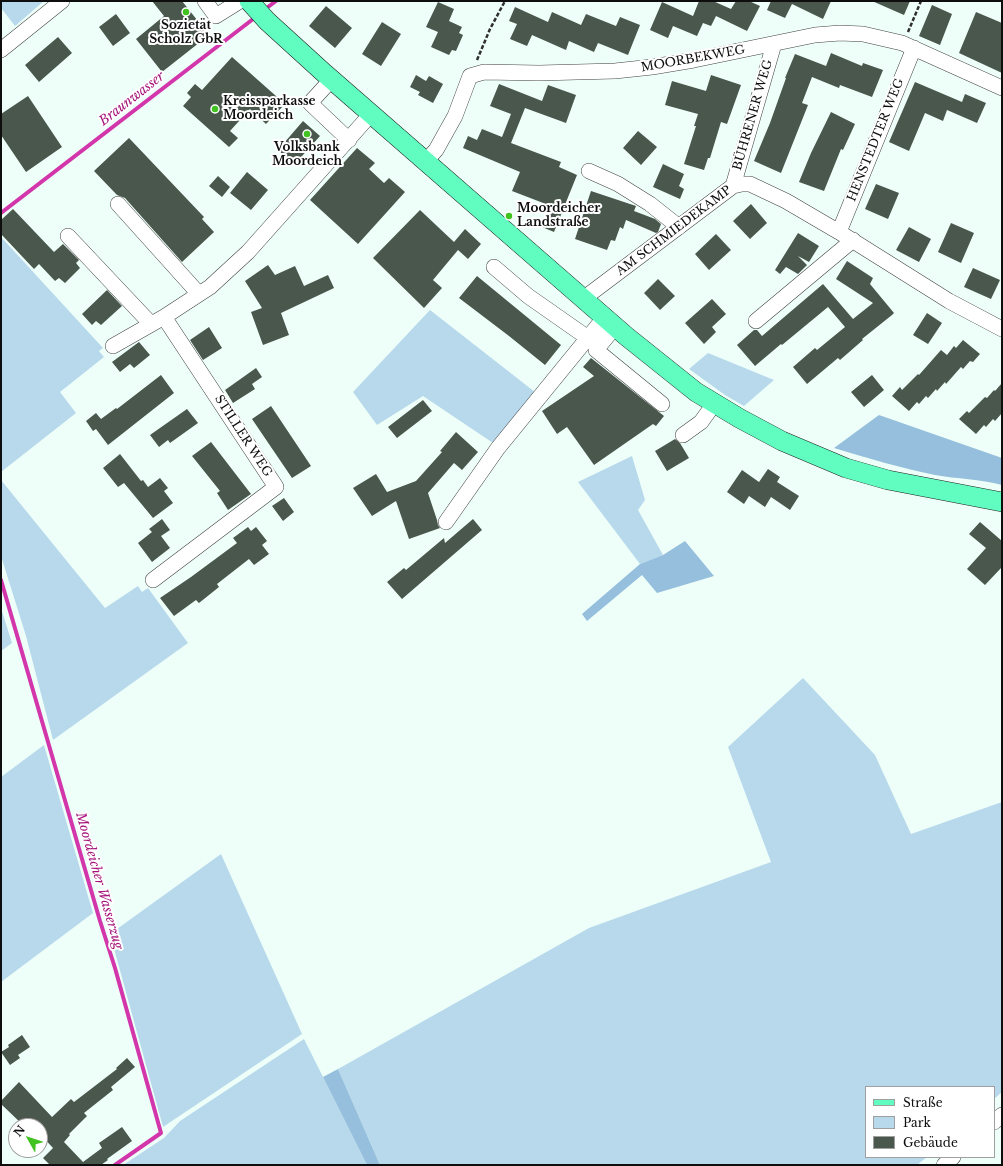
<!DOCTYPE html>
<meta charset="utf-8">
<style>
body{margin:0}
#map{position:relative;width:1003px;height:1166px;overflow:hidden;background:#eefff9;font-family:"Libre Baskerville",serif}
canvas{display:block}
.frame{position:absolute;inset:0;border:2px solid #0e0e0e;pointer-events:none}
.legend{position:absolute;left:865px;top:1086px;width:130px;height:72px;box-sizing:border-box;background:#fff;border:1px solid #9f9f9f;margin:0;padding:5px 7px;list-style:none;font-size:12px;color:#0e0e0e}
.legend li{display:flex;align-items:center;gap:8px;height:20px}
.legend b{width:20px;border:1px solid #9f9f9f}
.north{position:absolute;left:8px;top:1118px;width:40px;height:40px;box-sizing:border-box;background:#fff;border:1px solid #9f9f9f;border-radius:50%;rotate:309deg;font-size:11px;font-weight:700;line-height:16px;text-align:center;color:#0e0e0e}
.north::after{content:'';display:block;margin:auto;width:14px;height:18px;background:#40c221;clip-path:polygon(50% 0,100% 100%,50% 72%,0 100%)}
</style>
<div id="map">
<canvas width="1003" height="1166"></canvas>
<div class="frame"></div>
<ul class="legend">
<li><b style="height:5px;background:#61fdc0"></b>Straße</li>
<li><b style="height:11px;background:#b7d9eb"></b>Park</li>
<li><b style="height:11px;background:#4a574d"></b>Gebäude</li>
</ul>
<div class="north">N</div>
</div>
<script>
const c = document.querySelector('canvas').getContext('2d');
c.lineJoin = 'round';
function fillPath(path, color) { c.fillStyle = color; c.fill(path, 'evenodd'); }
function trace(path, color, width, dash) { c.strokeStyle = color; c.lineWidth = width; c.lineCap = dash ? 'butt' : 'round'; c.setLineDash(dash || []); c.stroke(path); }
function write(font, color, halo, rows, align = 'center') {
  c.font = font + ' "Libre Baskerville",serif'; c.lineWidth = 4; c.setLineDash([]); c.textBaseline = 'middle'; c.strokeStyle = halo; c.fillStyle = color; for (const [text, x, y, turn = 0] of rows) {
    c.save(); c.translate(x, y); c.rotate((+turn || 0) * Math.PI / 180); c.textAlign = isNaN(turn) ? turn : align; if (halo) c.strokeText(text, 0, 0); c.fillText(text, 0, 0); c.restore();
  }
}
fillPath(new Path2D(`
 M1,1H44L15,26L1,8Z
 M1,237L103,348L99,351L104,357L60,392L76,413L1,472Z
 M430,310L540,396L499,447L423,396L377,425L353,392Z
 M708,353L774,380L744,406L725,395L689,369Z
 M632,456L645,500L638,510L663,555L640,564L578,482Z
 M1,480L105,608L138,586L142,592L148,588L188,643L53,740L26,636L1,556Z
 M1,608L12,643L1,651Z
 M803,678L875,755L911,834L1002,802V1092L994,1099V1087H866V1157H927L917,1165H380L338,1069L589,928L771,862L728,747Z
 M44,745L93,913L1,982V777Z
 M221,854L302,1034L163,1127L110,934Z
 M304,1039L367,1165H123L164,1138L180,1121Z`), '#b7d9eb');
fillPath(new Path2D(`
 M879,415L1002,458V485C980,479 957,479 935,475C901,468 867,458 834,448Z
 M685,541L714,576L657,593L642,575L587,621L582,614L640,564L663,555Z
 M338,1069L380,1165H367L323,1077Z`), '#95bfdc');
trace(new Path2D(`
 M264,10L276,1
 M1,213L257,16
 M1,580L100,921L115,968L161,1133L115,1165`), '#d236aa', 4);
fillPath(new Path2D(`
 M152,1H182L209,35L162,72L136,39L164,16Z
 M699,1H713L731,9L736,1H749L760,6L747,31L716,16L711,26L703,23L697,36L673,26L668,38L650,30L662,2L693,16Z
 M771,1H831L823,19L792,4L785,18L767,10Z
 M872,1H910L904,15Z
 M438,2L454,9L449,21L462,27L459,33L463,35L456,51L452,50L449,55L431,47L438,32L426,27Z
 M932,5L952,14L940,45L919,36Z
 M326,6L352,28L335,48L309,26Z
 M515,7L548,22L552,12L581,25L586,14L616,26L620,17L640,25L628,55L598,43L594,52L569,41L566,50L532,35L527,46L510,39L517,24L509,21Z
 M976,12L1002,23V73L959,53Z
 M116,14L130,33L113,46L99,27Z
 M382,22L401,34L381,66L362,54Z
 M58,37L72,53L39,82L25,65Z
 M831,53L862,66L863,63L883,70L872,97L840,85L839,88L812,77L802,103L808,105L781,173L754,161L770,123L786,78H785L795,54L826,66Z
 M232,57L285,104L266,124L250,109L230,131L238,138L229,147L183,106L191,97L187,93L195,84L202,90Z
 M416,75L426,81L429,76L443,84L433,103L418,95L420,92L410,87Z
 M711,75L741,85L727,124L721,122L710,158H708L704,170L684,164L696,126H694L698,114L665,105L672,81L706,91Z
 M915,82L962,102L965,94L986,103L977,123L947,110L943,121L925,113L909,151L889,142Z
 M499,84L542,101L548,85L576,95L566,123L525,108L511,143L561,162L559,167L577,175L554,232L542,227L551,206L512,191L520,172L463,148L468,136L477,140L482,129L502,137L511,114L490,106Z
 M28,96L62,147L26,172L1,135V114Z
 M831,112L855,124L843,150L841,149L824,191L799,182L811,153Z
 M303,121L320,136L294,165L278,150Z
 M638,131L657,147L641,165L623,148Z
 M129,138L204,217L202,219L214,232L182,262L125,198L117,195L94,171Z
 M357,148L375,163L369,169L384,183L389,178L405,192L358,244L310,200Z
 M663,164L684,174L679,186L684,189L680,199L653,187Z
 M247,172L268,190L251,210L230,193Z
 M218,176L230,187L222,197L209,186Z
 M876,184L899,193L888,219L865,209Z
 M591,191L636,206L634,211L655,219L661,224L658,232L656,233L626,220L623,229L620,227L615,241L611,240L607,250L575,239Z
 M751,204L767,223L750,239L733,221Z
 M13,209L54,252L63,244L79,260L76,263L80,268L65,283L59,278L55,281L39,264L34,269L1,234V220Z
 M420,210L454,242L465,229L481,244L468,259L458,250L433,280L442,288L424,308L373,258Z
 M951,223L974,233L961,263L938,252Z
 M909,227L931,239L919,262L896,250Z
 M798,233L819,246L809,262L798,256L807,265L798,274L786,267L780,274L775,270Z
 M716,234L731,250L709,270L695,254Z
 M847,261L873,278L870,284L894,313L892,315L862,339L863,340L840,360L838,358L807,384L793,367L815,348L817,350L845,327L828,307L782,345L781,344L755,366L737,345L754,330H757L762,336L823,284L853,319L873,303L836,279Z
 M268,265L275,275L295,266L304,286L328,275L334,288L281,313L289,335L263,345L251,312L262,308L245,281Z
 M973,268L1000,280L991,299L964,287Z
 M477,276L561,345L545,365L509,336L459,298Z
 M658,279L675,296L660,310L644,293Z
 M107,290L122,306L101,325L96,321L92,325L82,314Z
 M712,299L726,314L712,327L716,332L704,344L685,323Z
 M927,313L942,323L928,344L913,335Z
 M209,327L222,348L203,360L190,340Z
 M963,340L980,354L973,362L970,361L963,369L961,367L946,384L945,382L937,391L936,389L928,398L926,396L919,404L917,402L909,411L892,396L900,387L902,390L918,374L919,375L941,350L947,355L954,346L956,348Z
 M139,342L150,355L134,368L130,364L120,372L112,362Z
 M591,358L664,416L656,426L653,424L594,465L567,427L557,434L542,411L594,376L583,367Z
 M256,368L262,377L252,384L255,389L233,403L225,390Z
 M161,375L174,393L108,445L96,429L93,431L86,421L96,413L101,419L116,408L117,409Z
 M872,375L884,390L864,407L851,392Z
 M1002,383V413L995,421L993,419L986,427L984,425L976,434L959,419L967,411L969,413L985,397L987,398L994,390L995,391Z
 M423,400L432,411L397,438L388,427Z
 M271,406L311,466L292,478L252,419Z
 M187,409L198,423L170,443L168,440L159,447L150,435Z
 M456,432L478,452L462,470L454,463L428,493L437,520L438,525L440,528L409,539L396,501L372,516L353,488L376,474L387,492L416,481L442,452L440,451Z
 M675,439L680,443L689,458L667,471L655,451Z
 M211,442L251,494L228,510L217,493L220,491L192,456Z
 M120,454L141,481L143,480L148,487L160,478L168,488L164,491L173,503L153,518L124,483L118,487L103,468Z
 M768,469L780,477L777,482L799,496L790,510L771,497L765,507L749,496L744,504L727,492L742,470L759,482Z
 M284,498L294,512L283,521L272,506Z
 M162,519L170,530L161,536L170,548L152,562L138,543L152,532L149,529Z
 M473,519L482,530L402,599L387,582L404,568L406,570L444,538L445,543Z
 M980,522L1002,541V567L985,585L967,569L986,548L969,534Z
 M248,527L251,531L256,527L267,541L262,545L269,554L254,565L249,559L217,584L219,587L199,603L196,600L174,616L160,598L191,577L237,543L233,538Z
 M22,1035L30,1047L18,1055L20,1058L10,1065L1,1052L9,1047L8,1045Z
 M127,1058L135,1067L111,1087L113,1090L84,1113L87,1116L69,1134L70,1135L64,1142L83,1162L102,1148L99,1143L122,1127L132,1141L107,1159L108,1160L101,1165H50L43,1158L53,1148L40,1134V1126H24L1,1104V1101L19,1082L52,1117L71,1099L74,1102L117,1069L116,1068Z`), '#4a574d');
const minor = new Path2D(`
 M205,1L216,16L240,1
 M1,50L62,1
 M331,80L310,103L349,140
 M425,162L436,150L455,116L470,76L484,72L539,73L615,71L652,67L694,60L815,35L840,33L863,34L902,43L1002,88
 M589,171L618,184L650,204L679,227
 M733,186L774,44
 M118,204L199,294
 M839,232L914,48
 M68,236L151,324
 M494,267L528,296L588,338
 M583,299L733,186L742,184H750L786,201L839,232L949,301L1002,329
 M756,321L853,240
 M615,327L596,350L662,404
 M113,346L164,317L210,287L248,252L371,114
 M683,435L701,422L714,404
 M446,522L498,448L604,318
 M153,580L276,487L164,317
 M994,1122L1002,1115
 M944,1165L953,1157`);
const major = new Path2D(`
 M249,1L267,21L323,72L626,336L696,392L739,418L782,441L846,468L888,480L1002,502`);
trace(minor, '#414141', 16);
trace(major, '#1f1f1f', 20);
trace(new Path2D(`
 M908,32L921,1
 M477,60L490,29L505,1`), '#303030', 2.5, [4, 2]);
trace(minor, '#fff', 15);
trace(major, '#61fdc0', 19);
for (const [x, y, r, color] of [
 [186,12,4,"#40c221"],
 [215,109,4,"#40c221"],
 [307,134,4,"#40c221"],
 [509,216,4,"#40c221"]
]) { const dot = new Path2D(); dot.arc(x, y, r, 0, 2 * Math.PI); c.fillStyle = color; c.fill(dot); trace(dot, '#fff', 1.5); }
write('bold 12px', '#0e0e0e', '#fff', [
 ["Sozietät",186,26],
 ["Scholz GbR",186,40],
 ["Kreissparkasse",223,102,"left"],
 ["Moordeich",223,116,"left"],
 ["Volksbank",307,148],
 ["Moordeich",307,162],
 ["Moordeicher",517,209,"left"],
 ["Landstraße",517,223,"left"]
]);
write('12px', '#0e0e0e', '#fff', [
 ["MOORBEKWEG",693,59,-10],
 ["BÜHRENER WEG",753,115,-74],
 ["HENSTEDTER WEG",876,140,-68],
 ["AM SCHMIEDEKAMP",674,231,-37],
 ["STILLER WEG",243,436,57]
]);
write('italic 13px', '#a41379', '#fff', [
 ["Braunwasser",132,99,-38],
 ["Moordeicher Wasserzug",99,881,74]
]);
</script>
